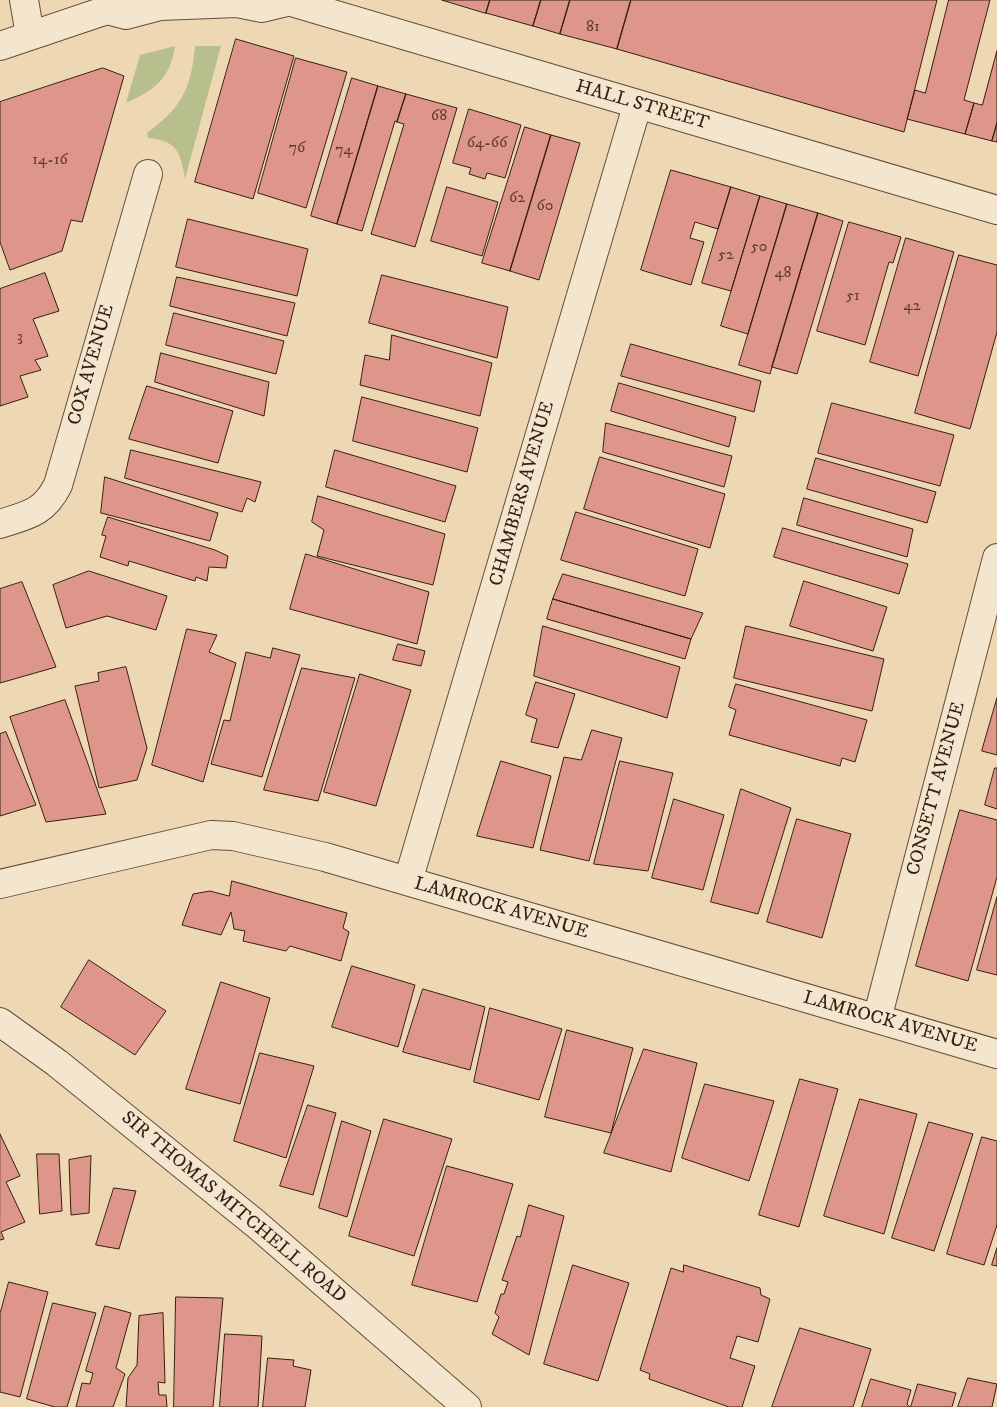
<!DOCTYPE html>
<style>
body{margin:0}
canvas{display:block;background:#eed8b4}
</style>
<canvas width="997" height="1407"></canvas>
<script>
const c = document.querySelector('canvas').getContext('2d');
c.lineJoin = 'round';
function fillPath(path, color) { c.fillStyle = color; c.fill(path, 'evenodd'); }
function trace(path, color, width, dash) { c.strokeStyle = color; c.lineWidth = width; c.lineCap = dash ? 'butt' : 'round'; c.setLineDash(dash || []); c.stroke(path); }
function write(font, color, halo, rows, align = 'center') {
  c.font = font + ' "IM FELL DW Pica",serif'; c.lineWidth = 4; c.setLineDash([]); c.textBaseline = 'middle'; c.strokeStyle = halo; c.fillStyle = color; for (const [text, x, y, turn = 0] of rows) {
    c.save(); c.translate(x, y); c.rotate((+turn || 0) * Math.PI / 180); c.textAlign = isNaN(turn) ? turn : align; if (halo) c.strokeText(text, 0, 0); c.fillText(text, 0, 0); c.restore();
  }
}
fillPath(new Path2D(`
 M175,46C170,79 155,90 126,103L140,55Z
 M195,46H221L185,179C181,152 176,140 148,138L147,133C182,107 191,89 195,46Z`), '#b9bf8c');
const building = new Path2D(`
 M442,0H490L486,13Z
 M490,0H541L533,26L486,13Z
 M541,0H570L560,34L533,26Z
 M570,0H631L617,49L560,34Z
 M631,0H937L904,132L617,49Z
 M949,0H990L964,100L974,103L965,134L907,119L915,90L925,93Z
 M236,39L294,56L253,199L195,182Z
 M997,51V123L992,141L965,134L974,103L982,105Z
 M296,58L347,72L306,208L258,193Z
 M103,68L124,76L82,222L71,220L62,251L10,270L0,242V102Z
 M352,78L378,86L337,224L311,216Z
 M378,86L406,94L397,122L395,121L362,231L337,224Z
 M406,94L457,108L415,247L371,234L404,124L397,122Z
 M469,109L521,125L505,178L487,173L485,179L469,174L471,168L453,163Z
 M997,123V142L992,141Z
 M525,127L551,135L510,271L482,263Z
 M551,135L580,143L539,280L510,271Z
 M671,170L731,187L718,229L695,222L690,238L704,242L691,285L641,270Z
 M447,187L498,202L482,256L431,241Z
 M731,187L760,196L731,291L702,283Z
 M760,196L787,204L748,334L721,326Z
 M787,204L818,213L770,374L739,365Z
 M818,213L843,221L797,374L772,367Z
 M188,219L308,249L297,296L176,267Z
 M849,222L901,237L893,263L889,262L865,345L817,331Z
 M906,238L954,252L918,376L870,362Z
 M959,255L997,265V332L970,429L915,413Z
 M45,273L59,311L33,319L48,356L35,360L41,370L20,376L28,397L0,406V289Z
 M382,275L508,307L497,358L369,323Z
 M177,277L295,303L287,336L170,306Z
 M174,313L284,341L276,374L166,345Z
 M392,335L492,363L480,416L360,385L365,355L389,360Z
 M631,344L761,381L754,412L621,376Z
 M161,353L269,382L264,416L155,382Z
 M619,383L736,417L729,447L611,411Z
 M147,386L233,411L218,463L129,439Z
 M362,397L478,428L467,472L353,441Z
 M832,403L954,435L940,486L818,453Z
 M606,423L732,456L724,487L603,452Z
 M131,450L261,482L255,502L247,498L242,512L125,478Z
 M335,450L456,486L445,522L326,487Z
 M600,457L725,494L710,548L584,509Z
 M816,458L936,492L927,523L807,489Z
 M105,477L218,513L210,541L101,513Z
 M318,496L445,534L433,585L317,556L324,530L312,522Z
 M804,498L913,529L907,557L797,525Z
 M576,512L698,549L685,596L561,560Z
 M108,517L215,550L228,556L226,568L209,567L207,581L196,577L195,581L129,561L128,566L100,557L106,536L102,535Z
 M783,528L908,564L899,594L774,557Z
 M306,554L429,592L417,644L290,609Z
 M89,571L167,596L156,630L107,616L66,628L53,585Z
 M563,574L703,613L691,639L553,599Z
 M804,581L887,607L873,651L790,626Z
 M22,582L56,667L0,683V589Z
 M553,599L691,639L685,659L547,619Z
 M543,626L680,667L667,718L534,676Z
 M746,626L884,659L872,711L734,678Z
 M187,629L217,635L209,652L236,663L203,782L152,765Z
 M398,644L425,651L421,666L393,660Z
 M273,648L300,655L262,777L211,764L224,720L230,721L246,652L270,658Z
 M126,667L147,748L137,780L99,788L75,686L99,681L98,673Z
 M302,668L355,678L318,801L264,790Z
 M360,674L411,690L376,806L324,792Z
 M536,682L575,694L558,748L531,742L537,719L526,715Z
 M736,684L867,720L855,762L842,758L840,766L729,735L736,710L729,707Z
 M997,698V755L982,751Z
 M65,700L106,814L46,822L10,717Z
 M592,730L622,738L589,861L540,850L564,757L581,760Z
 M6,732L36,805L0,816V734Z
 M501,761L551,776L533,848L477,836Z
 M620,761L673,773L648,871L594,864Z
 M995,768H997V809L985,805Z
 M741,789L791,808L758,914L711,902Z
 M674,799L724,815L703,890L652,878Z
 M960,810L997,820V877L968,981L916,966Z
 M797,819L851,834L822,938L767,922Z
 M232,881L347,913L343,928L349,932L341,961L290,946L286,951L243,941L245,931L234,929L231,912L221,935L182,925L193,894L210,891L229,896Z
 M997,897V975L977,970Z
 M89,960L166,1011L135,1055L61,1007Z
 M352,966L415,985L398,1047L332,1027Z
 M221,982L270,998L240,1104L186,1089Z
 M423,989L485,1007L470,1070L403,1052Z
 M490,1008L562,1029L539,1100L474,1082Z
 M567,1030L633,1048L611,1133L545,1117Z
 M644,1049L697,1063L671,1172L604,1153Z
 M260,1053L314,1066L286,1158L234,1141Z
 M800,1079L838,1089L799,1227L759,1215Z
 M705,1084L774,1101L749,1181L682,1158Z
 M860,1099L917,1114L884,1234L824,1216Z
 M308,1105L336,1113L313,1195L280,1186Z
 M384,1119L452,1139L414,1256L349,1236Z
 M342,1121L371,1131L347,1217L319,1208Z
 M929,1122L973,1134L934,1251L892,1238Z
 M0,1134L20,1176L6,1182L25,1222L1,1232L4,1239L0,1240Z
 M982,1137L997,1141V1225L984,1265L947,1254Z
 M37,1154H59L62,1211L40,1214Z
 M91,1156L89,1213L71,1215L69,1160Z
 M447,1166L513,1184L477,1302L412,1285Z
 M114,1188L136,1191L119,1249L96,1245Z
 M529,1205L564,1216L529,1355L492,1334L499,1317L495,1313L501,1294H504L508,1282L502,1280L517,1236L520,1237Z
 M997,1248V1266L992,1265Z
 M573,1265L629,1283L598,1381L544,1364Z
 M684,1265L760,1288L761,1295L770,1299L758,1342L737,1336L730,1358L755,1366L742,1407H729L649,1379L650,1374L640,1370L671,1268L683,1272Z
 M9,1282L48,1292L20,1397L0,1392V1314Z
 M176,1297L223,1298L213,1407H174Z
 M53,1303L96,1313L67,1407H55L27,1399Z
 M105,1306L131,1313L116,1368L125,1374L113,1407H76L82,1383L90,1384L93,1373L86,1371Z
 M163,1313L165,1383L158,1382L159,1395H166L167,1407H126L128,1378L137,1365L139,1316Z
 M800,1328L871,1349L853,1407H772Z
 M225,1334L262,1336L258,1407H220Z
 M268,1358L294,1360L293,1366L311,1370L305,1407H263Z
 M968,1378L997,1384L992,1407H958Z
 M871,1379L911,1390L907,1404L910,1407H862Z
 M918,1384L956,1393L952,1407H911Z`);
fillPath(building, '#df968a');
trace(building, '#371e12', 1);
const minor = new Path2D(`
 M0,524C28,515 44,513 58,485L148,174
 M408,881L637,106
 M0,884L211,835L233,836L325,857L997,1054
 M877,1019L997,558
 M0,1022L57,1063L256,1224L467,1407`);
const tertiary = new Path2D(`
 M24,0L30,35
 M285,0L997,210
 M107,10L126,15L160,6L237,3L262,8L287,2
 M0,46L107,10L116,0`);
trace(minor, '#654c3a', 30);
trace(tertiary, '#654c3a', 30);
trace(minor, '#f4e6ce', 28);
trace(tertiary, '#f4e6ce', 28);
write('16px', '#613c30', null, [
 ["81",593,28],
 ["68",439,117],
 ["64-66",487,144],
 ["76",297,149],
 ["74",344,151],
 ["14-16",50,161],
 ["62",517,199],
 ["60",545,207],
 ["50",759,248],
 ["52",726,256],
 ["48",783,274],
 ["51",853,297],
 ["42",912,307],
 ["3",20,338]
]);
write('19px', '#371e12', '#f4e6ce', [
 ["HALL STREET",642,106,16],
 ["COX AVENUE",92,365,-74],
 ["CHAMBERS AVENUE",523,494,-74],
 ["CONSETT AVENUE",937,789,-75],
 ["LAMROCK AVENUE",501,909,16],
 ["LAMROCK AVENUE",890,1023,16],
 ["SIR THOMAS MITCHELL ROAD",233,1208,40]
]);
</script>
